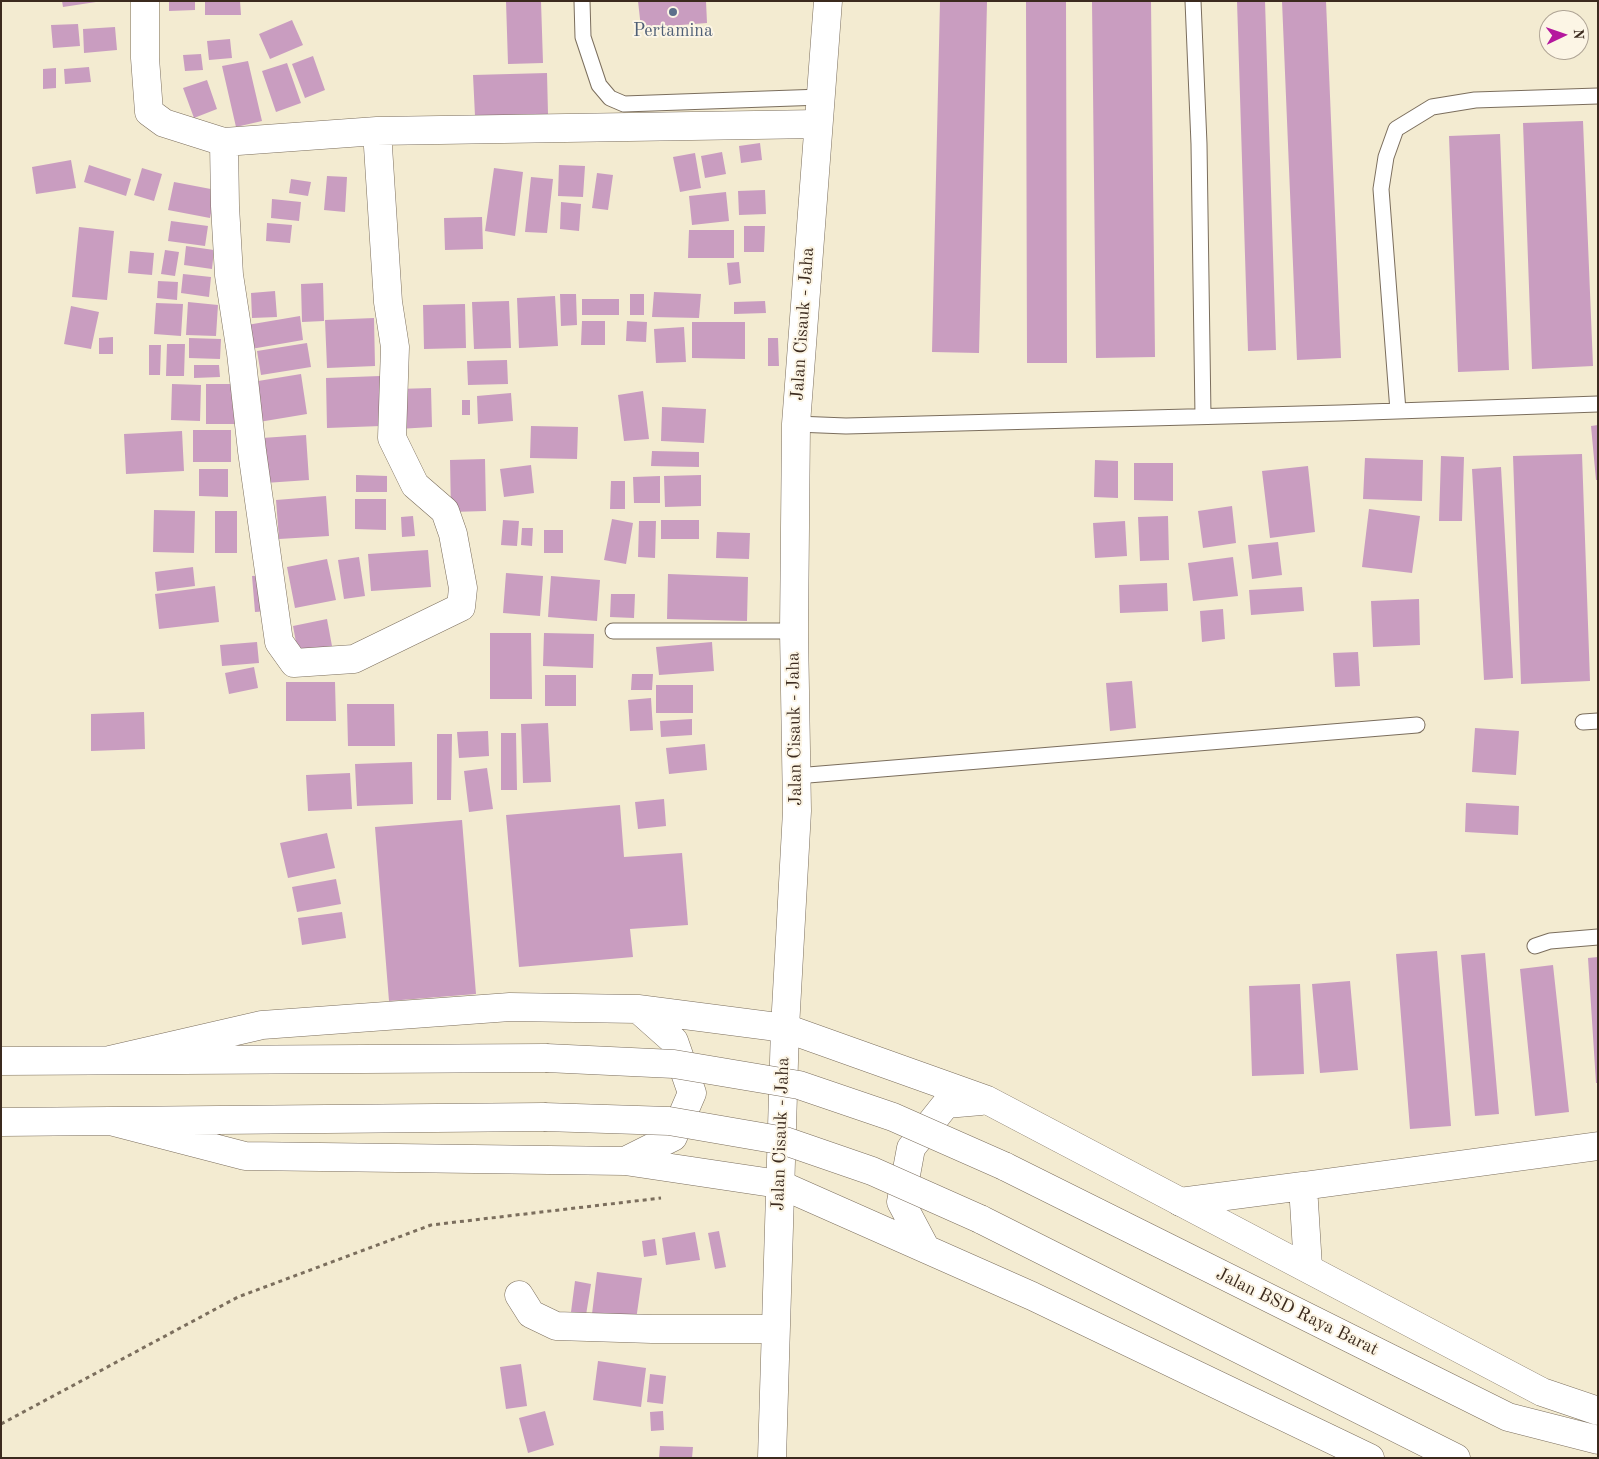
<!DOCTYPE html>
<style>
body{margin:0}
#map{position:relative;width:1599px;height:1459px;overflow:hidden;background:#f3ebd1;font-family:"Old Standard TT",serif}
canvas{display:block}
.frame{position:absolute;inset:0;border:2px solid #3b2a1e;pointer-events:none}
.north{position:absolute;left:1539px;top:10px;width:50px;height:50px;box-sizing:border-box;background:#fcf5e5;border:1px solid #afa495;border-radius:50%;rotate:87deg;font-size:14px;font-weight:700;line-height:20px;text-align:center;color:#3b2a1e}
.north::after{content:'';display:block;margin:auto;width:18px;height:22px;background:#b5179e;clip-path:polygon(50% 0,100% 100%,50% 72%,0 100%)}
</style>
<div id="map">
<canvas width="1599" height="1459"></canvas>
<div class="frame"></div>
<div class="north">N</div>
</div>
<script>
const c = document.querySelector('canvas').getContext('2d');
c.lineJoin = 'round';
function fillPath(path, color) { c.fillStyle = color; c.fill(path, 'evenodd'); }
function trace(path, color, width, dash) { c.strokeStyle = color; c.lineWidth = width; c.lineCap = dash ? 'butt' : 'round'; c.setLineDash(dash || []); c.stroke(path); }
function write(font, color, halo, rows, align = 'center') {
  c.font = font + ' "Old Standard TT",serif'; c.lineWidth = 4; c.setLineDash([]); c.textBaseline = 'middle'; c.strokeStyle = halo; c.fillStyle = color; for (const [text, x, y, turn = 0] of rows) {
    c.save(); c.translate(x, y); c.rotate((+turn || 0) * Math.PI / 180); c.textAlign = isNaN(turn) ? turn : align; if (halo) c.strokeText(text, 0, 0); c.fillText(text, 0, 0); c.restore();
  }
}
fillPath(new Path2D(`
 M62,1H96V2L63,7Z
 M169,1H195V10L169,11Z
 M205,1H240L241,15H205Z
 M506,1H541L543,63L508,64Z
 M638,1H706L707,23L641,28Z
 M940,1L987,2L979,353L932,352Z
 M1026,1H1066L1067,363H1027Z
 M1092,1H1151L1155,357L1096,358Z
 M1237,1H1265L1276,350L1248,351Z
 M1282,1H1326L1341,358L1297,360Z
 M292,20L303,45L270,59L259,34Z
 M78,24L80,46L53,48L51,25Z
 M115,27L117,50L84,53L83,29Z
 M230,39L232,58L209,60L207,41Z
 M201,54L203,70L185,71L183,55Z
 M313,56L325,90L305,98L292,64Z
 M248,61L262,121L236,127L222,66Z
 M287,63L301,103L276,112L262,71Z
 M89,67L91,82L65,84L64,69Z
 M56,68V88L43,89V69Z
 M547,73L548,114L475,116L473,75Z
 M207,80L217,109L194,118L183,88Z
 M1583,121L1593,366L1532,369L1523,123Z
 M1500,134L1509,370L1458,372L1449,136Z
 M760,143L762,160L741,163L739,146Z
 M722,152L726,174L705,178L701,156Z
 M695,153L701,188L680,192L673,157Z
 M71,160L76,188L36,194L32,167Z
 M89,165L131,179L126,196L84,182Z
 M559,165L585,166L583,197L558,196Z
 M142,168L162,174L154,201L134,195Z
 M494,168L523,172L515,236L485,231Z
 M597,173L613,175L608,210L592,208Z
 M327,176L347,177L345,212L324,210Z
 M531,177L553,179L547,233L525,232Z
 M291,179L311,182L308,196L289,193Z
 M174,182L216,190L210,218L168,210Z
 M765,190L766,214L739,215L738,191Z
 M726,192L729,221L692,225L689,196Z
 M272,199L301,202L299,221L271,218Z
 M561,202L581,204L579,231L560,229Z
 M482,217L483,249L445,250L444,218Z
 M171,221L208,226L205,246L168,241Z
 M267,223L292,225L290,243L266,241Z
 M744,226H765L764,252H744Z
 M79,227L114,231L107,300L72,297Z
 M689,230H734V258H688Z
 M186,246L214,250L212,269L184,265Z
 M165,250L179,252L175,276L161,274Z
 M130,251L154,253L152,275L128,273Z
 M739,262L741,283L729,285L727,263Z
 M183,274L211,277L209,297L181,293Z
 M158,281L178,282L177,300L157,298Z
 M323,283L324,321L302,322L301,284Z
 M275,291L277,317L252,318L251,293Z
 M654,292L701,294L699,318L652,317Z
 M560,294H576L577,325L561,326Z
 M630,294H644V315H630Z
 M555,296L558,346L519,348L517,298Z
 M582,299H619V315H582Z
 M509,301L511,348L474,349L472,302Z
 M765,301L766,313L734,314V302Z
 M188,302L218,305L216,336L186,335Z
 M156,303L183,304L181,336L154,334Z
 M465,304L466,348L424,349L423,305Z
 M71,306L99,312L91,349L64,344Z
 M300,316L303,340L251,349L247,325Z
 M374,318L375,366L327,368L325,320Z
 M582,321H605V345H581Z
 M627,321L647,322L646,342L626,341Z
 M692,322H745V359L692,358Z
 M684,327L686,362L656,363L654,329Z
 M113,337V354H99V338Z
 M189,338L221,339L220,359L189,358Z
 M768,338H778L779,366H768Z
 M307,343L311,367L261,375L257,351Z
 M167,344H185L184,376H166Z
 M149,345H161L160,375H149Z
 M507,360L508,384L468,385L467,361Z
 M194,365H219L220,377L194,378Z
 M301,374L307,414L259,422L252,382Z
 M380,376L381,426L327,428L326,378Z
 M172,384L201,385L200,421L171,420Z
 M206,384H239V424H206Z
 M431,388L432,427L398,429L397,389Z
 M643,391L649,439L624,441L618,395Z
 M511,393L513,421L478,424L477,396Z
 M462,400H470V415H462Z
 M662,407L706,409L704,443L661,441Z
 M1598,425V480H1596L1591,426Z
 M531,426L578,427L577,459L530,458Z
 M193,430H231V462H193Z
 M182,431L184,471L126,474L124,434Z
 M306,435L309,480L265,483L262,438Z
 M652,451L699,452V467L651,466Z
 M1582,454L1590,681L1521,684L1513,456Z
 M1441,456L1464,457L1462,521H1439Z
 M1365,458L1423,460L1422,501L1363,499Z
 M485,459L486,511L451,512L450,460Z
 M1095,460L1118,461V498L1094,497Z
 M1134,463H1173V501L1134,500Z
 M531,465L534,493L504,497L500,469Z
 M1308,466L1315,532L1270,538L1262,471Z
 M1501,467L1513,678L1484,680L1472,469Z
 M199,469H228V497L199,496Z
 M356,475L387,476V492H356Z
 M701,475V506L665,507L664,476Z
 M660,476V503H634L633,477Z
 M611,481H625V509H610Z
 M326,496L329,536L279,539L276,500Z
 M355,499H386V530L355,529Z
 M1232,506L1236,543L1203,548L1198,511Z
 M1369,509L1420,516L1412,573L1362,567Z
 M154,510L195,511L194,553L153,552Z
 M215,511H237V553H215Z
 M413,516L415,536L402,537L401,517Z
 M1168,516L1169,560L1140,561L1138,517Z
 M612,519L633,523L626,564L604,560Z
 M503,520L519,521L517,546L501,545Z
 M661,520H699V539H661Z
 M639,521H656L655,558L638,557Z
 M1125,521L1127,556L1095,558L1093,523Z
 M522,528H533L532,546L521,545Z
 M544,530H563V553H544Z
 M717,532L750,533L749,559L716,558Z
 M1278,542L1282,575L1252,579L1248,545Z
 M428,550L431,587L371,591L368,554Z
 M359,557L365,596L344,599L338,560Z
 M1233,557L1238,596L1193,601L1188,563Z
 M327,559L336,600L295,608L287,567Z
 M193,567L195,586L157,591L155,572Z
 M506,573L543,576L540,616L503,613Z
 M668,574L748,577L747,621L667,619Z
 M266,575L269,611L255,612L252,576Z
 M551,576L600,580L597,621L548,617Z
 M1167,583L1168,611L1120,613L1119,585Z
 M215,586L219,622L159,629L155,594Z
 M1302,587L1304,611L1251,615L1249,590Z
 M611,594H635L634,618L610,617Z
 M1419,599L1420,645L1373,647L1371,601Z
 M1223,609L1225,639L1202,642L1200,611Z
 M327,619L332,646L298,653L293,626Z
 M490,633H531L532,699H490Z
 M544,633L594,634L593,668L543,666Z
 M257,642L259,663L222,666L220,645Z
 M712,642L714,671L659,675L656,647Z
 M1358,652L1360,686L1335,687L1333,653Z
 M254,667L258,688L229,694L225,673Z
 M632,674H653L652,690H631Z
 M545,675H576V706H545Z
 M1132,681L1136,728L1110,731L1106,683Z
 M286,682H335L336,721H286Z
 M656,685H693V713H656Z
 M651,698L653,730L630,731L628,700Z
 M347,704H394L395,746H348Z
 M144,712L145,749L91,751V714Z
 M692,719V735L661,737L660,721Z
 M548,723L551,782L523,783L521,724Z
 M1475,728L1519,731L1516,775L1472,772Z
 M488,731L489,756L459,758L457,732Z
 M501,733H516L517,790H501Z
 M437,734H452L451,800H437Z
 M705,744L707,770L669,774L666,748Z
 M412,762L413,804L357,806L355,764Z
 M487,768L493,809L469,812L464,771Z
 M350,773L352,809L308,811L306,775Z
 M664,799L666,826L638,829L635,802Z
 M1466,803L1519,806L1518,835L1465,832Z
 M620,805L624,857L682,853L688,925L630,929L633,957L519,967L506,815Z
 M462,820L476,994L389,1001L375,827Z
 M327,833L335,868L288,878L280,843Z
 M336,879L341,904L297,912L292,887Z
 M342,912L346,938L302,945L298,918Z
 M1437,951L1451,1126L1410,1129L1396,954Z
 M1485,953L1499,1114L1475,1116L1461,955Z
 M1598,957V1083H1596L1588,958Z
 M1553,965L1569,1112L1535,1116L1520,969Z
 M1350,981L1358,1070L1320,1073L1312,984Z
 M1300,984L1304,1074L1252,1076L1249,986Z
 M719,1231L726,1267L715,1269L708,1233Z
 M695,1232L700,1260L666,1265L662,1238Z
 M655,1239L657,1255L644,1257L642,1241Z
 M597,1272L642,1278L636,1320L592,1314Z
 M575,1281L591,1284L586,1315L571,1312Z
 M598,1361L646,1368L641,1407L593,1400Z
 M521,1364L527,1406L506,1409L500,1367Z
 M650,1374L666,1376L663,1404L647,1402Z
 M545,1411L554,1445L528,1453L519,1418Z
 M663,1411L664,1430L651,1431L650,1412Z
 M660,1446L693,1447L692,1458H659Z`), '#c99dc0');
const service = new Path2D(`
 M582,1L583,37L599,85L610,98L624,104L822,97
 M1193,1L1199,144L1203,416
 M1398,411L1381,189L1386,157L1396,129L1432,107L1475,100L1598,96
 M796,424L846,426L1340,413L1598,404
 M613,631H794
 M1583,722L1598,721
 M796,776L1417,725
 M1535,946L1550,941L1598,937`);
const minor = new Path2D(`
 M145,1V58L149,112L164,123L224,142
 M377,131L388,302L395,347L392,438L415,485L445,511L453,534L463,588L461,607L354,659L294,663L279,642L252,451L241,353L229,275L225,206L224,142L377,131L818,124
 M1180,1202L1303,1186
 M1308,1267L1303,1186L1598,1146
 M519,1295L531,1314L556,1326L652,1329H775`);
const secondary = new Path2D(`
 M110,1060L262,1025L510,1007L638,1009L785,1028L987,1100L1542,1392L1598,1411
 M1,1061L546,1058
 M110,1121L245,1156L625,1161L779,1184L1032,1296L1370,1458
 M1,1122L544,1117
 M625,1161L673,1137L692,1093L674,1041L638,1009
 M1004,1166L1508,1417L1598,1440
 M980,1219L1456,1458
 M926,1249L901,1202L911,1148L946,1104L981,1101`);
const primary = new Path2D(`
 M772,1458L785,1028L797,811L794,631L796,424L828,1`);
trace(service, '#7b6e5d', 17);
trace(minor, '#7b6e5d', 29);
trace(secondary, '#7b6e5d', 29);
trace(primary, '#7b6e5d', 29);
trace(new Path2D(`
 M1,1424L238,1297L431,1225L661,1198`), '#7b6e5d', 3, [4, 4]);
trace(service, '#fff', 15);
trace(minor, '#fff', 28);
trace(secondary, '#fff', 28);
trace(primary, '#fff', 28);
const secondaryBridge = new Path2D(`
 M546,1058L674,1064L799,1085L893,1117L1004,1166
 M544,1117L669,1121L785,1141L872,1171L980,1219`);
trace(secondaryBridge, '#7b6e5d', 29, []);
trace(secondaryBridge, '#fff', 28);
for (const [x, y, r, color] of [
 [673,12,5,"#5c6f8a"]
]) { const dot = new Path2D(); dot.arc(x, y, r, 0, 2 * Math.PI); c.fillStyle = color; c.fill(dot); trace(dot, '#fcf5e5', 2); }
write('18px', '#4e5e75', '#fcf5e5', [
 ["Pertamina",673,31]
]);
write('18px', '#3b2a1e', '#fcf5e5', [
 ["Jalan Cisauk - Jaha",803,324,-86],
 ["Jalan Cisauk - Jaha",795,729,-91],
 ["Jalan Cisauk - Jaha",781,1134,-88],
 ["Jalan BSD Raya Barat",1297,1312,26]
]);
</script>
